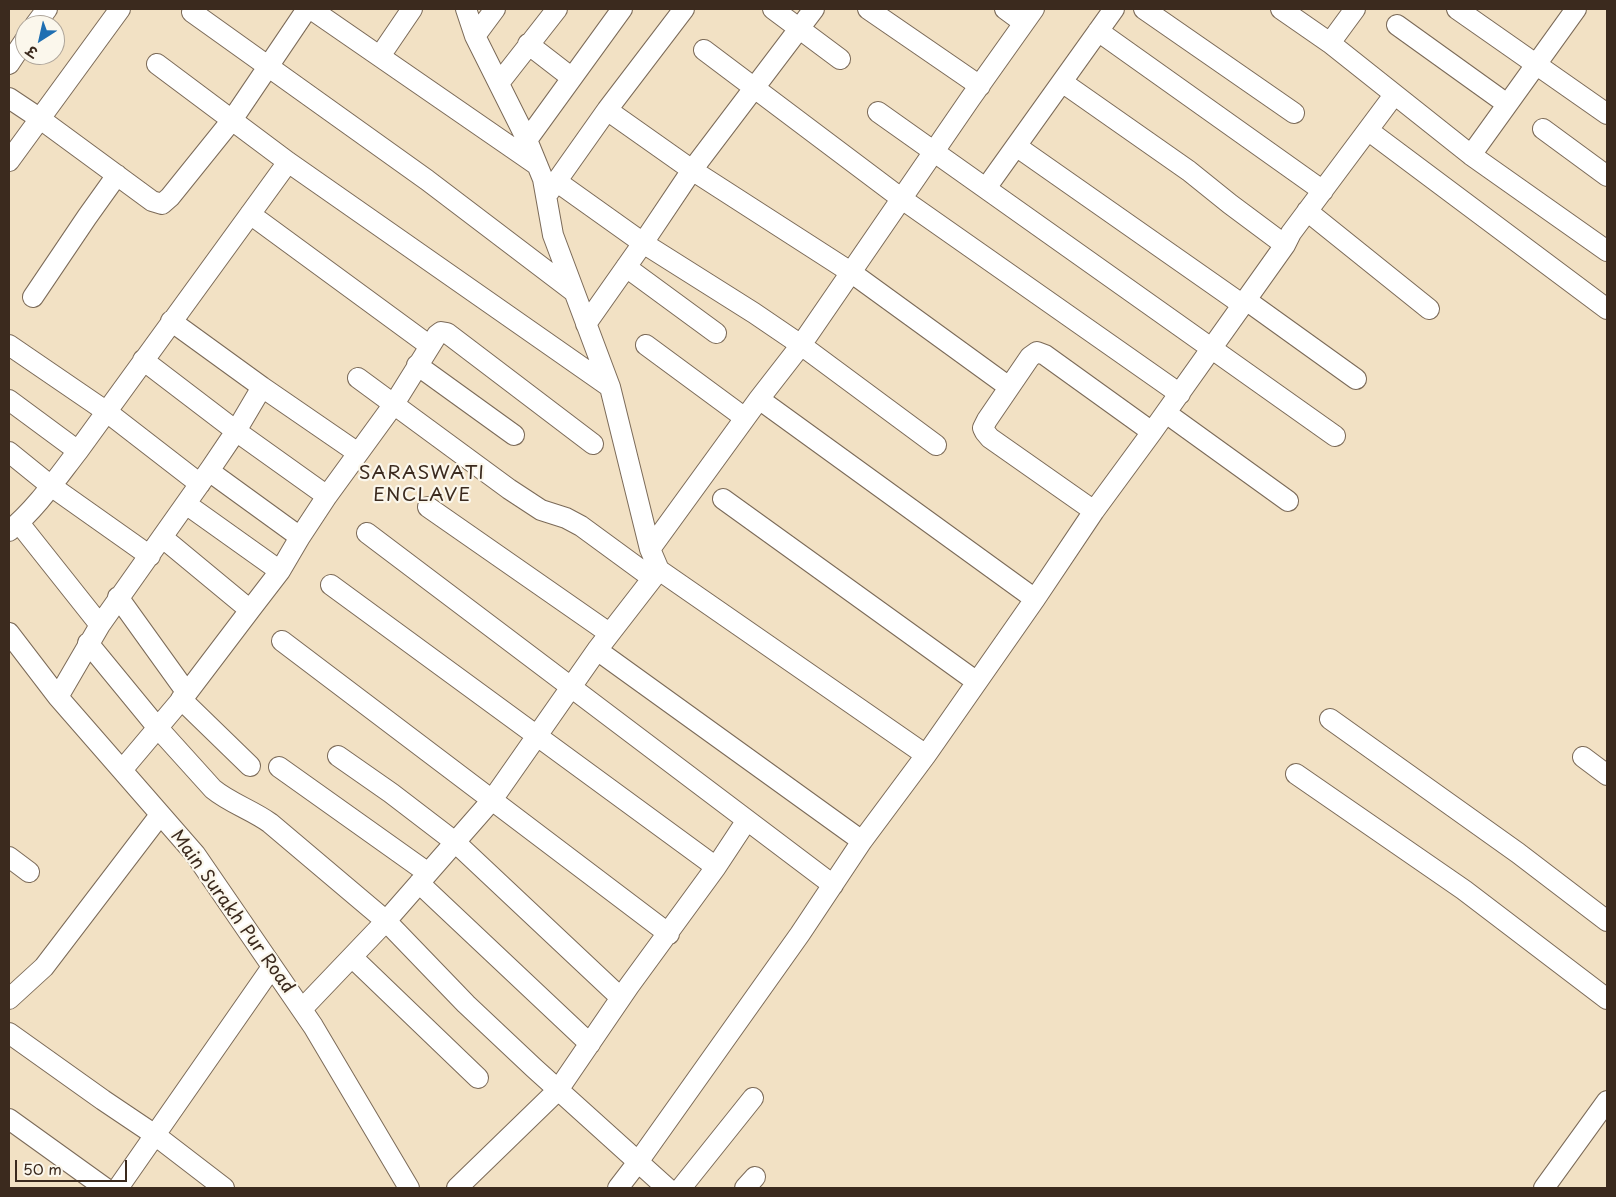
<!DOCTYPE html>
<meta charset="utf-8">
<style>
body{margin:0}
#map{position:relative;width:1616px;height:1197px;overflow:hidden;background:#f2e1c4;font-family:"Playpen Sans","Playpen Sans Deva",sans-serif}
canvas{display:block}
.frame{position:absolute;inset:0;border:10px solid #3b2a1e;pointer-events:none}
.north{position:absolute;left:15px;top:15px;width:50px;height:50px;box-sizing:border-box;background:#fbf7ec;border:1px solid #aea59a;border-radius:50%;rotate:215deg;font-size:14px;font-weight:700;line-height:20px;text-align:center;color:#3b2a1e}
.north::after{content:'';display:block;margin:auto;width:18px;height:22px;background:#1f6fb2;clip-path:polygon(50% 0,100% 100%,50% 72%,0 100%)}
.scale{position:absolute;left:15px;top:1160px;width:112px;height:22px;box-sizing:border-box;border:2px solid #3b2a1e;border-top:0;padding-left:6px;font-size:15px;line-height:18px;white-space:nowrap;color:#3b2a1e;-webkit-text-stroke:4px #fbf7ec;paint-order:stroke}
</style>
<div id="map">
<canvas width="1616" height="1197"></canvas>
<div class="frame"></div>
<div class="north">उ</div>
<div class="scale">50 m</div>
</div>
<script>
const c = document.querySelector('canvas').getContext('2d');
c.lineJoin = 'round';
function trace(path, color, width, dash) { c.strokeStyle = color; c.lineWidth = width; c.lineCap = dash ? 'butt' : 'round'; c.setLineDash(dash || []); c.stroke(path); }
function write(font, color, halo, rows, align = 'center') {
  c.font = font + ' "Playpen Sans",sans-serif'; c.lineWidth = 4.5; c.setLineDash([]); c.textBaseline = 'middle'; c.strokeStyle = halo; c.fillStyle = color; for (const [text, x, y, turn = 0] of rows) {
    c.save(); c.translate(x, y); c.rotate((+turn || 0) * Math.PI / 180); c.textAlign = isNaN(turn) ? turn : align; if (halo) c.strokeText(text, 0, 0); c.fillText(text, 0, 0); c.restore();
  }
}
const minor = new Path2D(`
 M311,9L537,165
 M466,9L475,36L527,140L543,179L553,235L610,387L650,549L659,570L926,755
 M773,9L840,59
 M868,9L980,86
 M1005,9L1024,23
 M1144,9L1294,113
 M1281,9L1330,43L1471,155L1607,251
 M1457,9L1607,114
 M192,12L427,180L573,291
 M35,25L47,9
 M1397,25L1507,104
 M1098,31L1323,191
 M475,36L495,9
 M1330,43L1355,9
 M528,44L572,78
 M704,50L902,199L1180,394
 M380,56L412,9
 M9,64L25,40
 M157,64L288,162L610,387
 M1062,82L1189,171L1230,204L1285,245
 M499,83L557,9
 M9,98L39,118L152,201L162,204L170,197L232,120L307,9
 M607,110L692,170L852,273L1009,387
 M878,112L1335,436
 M1543,129L1607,176
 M1369,131L1607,309
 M527,140L622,9
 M1016,146L1243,305
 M1471,155L1576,9
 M9,161L120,9
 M556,181L643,243L754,313L801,345L936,445
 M986,188L1114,9
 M549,192L607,110L684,9
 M1307,211L1429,309
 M250,214L430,346
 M626,267L716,333
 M33,297L87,217L117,175
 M1246,300L1356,379
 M171,321L262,387L358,453
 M586,324L643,243L692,170L814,9
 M9,345L107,412L200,484
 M646,345L745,418
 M143,360L236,431L327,496
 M417,365L514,435
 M358,378L509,489L541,510L566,518L581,526L652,578
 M759,399L1035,599
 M9,400L78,451
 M1166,413L1288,501
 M9,452L51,486L150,556
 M209,471L300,537
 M723,499L977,682
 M186,504L280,571
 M428,507L609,633
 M1094,511L990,438L985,432L983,428L987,420L1030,357L1037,352L1045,355L1152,432
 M19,523L100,625
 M9,531C36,509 57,478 78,451L288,162
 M367,533L833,885
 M650,549L759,399L801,345L970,99L1034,9
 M331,585L716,867
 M118,597L187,693
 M250,610L280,571L300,537L327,496L394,404L437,335L441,332L447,333L593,444
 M9,633L58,697L195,854L313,1026L409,1188
 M282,641L669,934
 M88,643L157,727L213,789C230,803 252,810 270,823L386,921L466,1004L534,1068L667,1188
 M597,650L862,841
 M58,697L100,625L211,468L236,431L262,387
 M181,699L250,766
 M1330,719L1518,853L1607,921
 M338,756L391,793L455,842L621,998
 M1583,757L1607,775
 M279,767L428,873
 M122,770L187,693L250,610L163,538
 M1296,774L1464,890L1607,999
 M9,857L29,872
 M419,883L590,1044
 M352,957L478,1078
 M9,999L44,967L160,815
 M302,1009L386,921L492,800L597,650L659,570
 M9,1033L103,1100L155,1135L224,1188
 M9,1119L105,1188
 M118,1188L272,967
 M457,1188L558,1090L629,986L716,867L747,820
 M618,1188L638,1162L800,934L862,841L926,755L1035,599L1094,511L1152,432L1285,245L1291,233L1394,95
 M681,1188L753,1098
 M745,1188L755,1177
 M1544,1188L1607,1101`);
trace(minor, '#7b6a58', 22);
trace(minor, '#fff', 20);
write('18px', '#3b2a1e', '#fbf7ec', [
 ["Main Surakh Pur Road",232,912,54]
]);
c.letterSpacing = '1px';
write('19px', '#3b2a1e', '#fbf7ec', [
 ["SARASWATI",422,474],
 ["ENCLAVE",422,496]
]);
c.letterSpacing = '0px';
</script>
